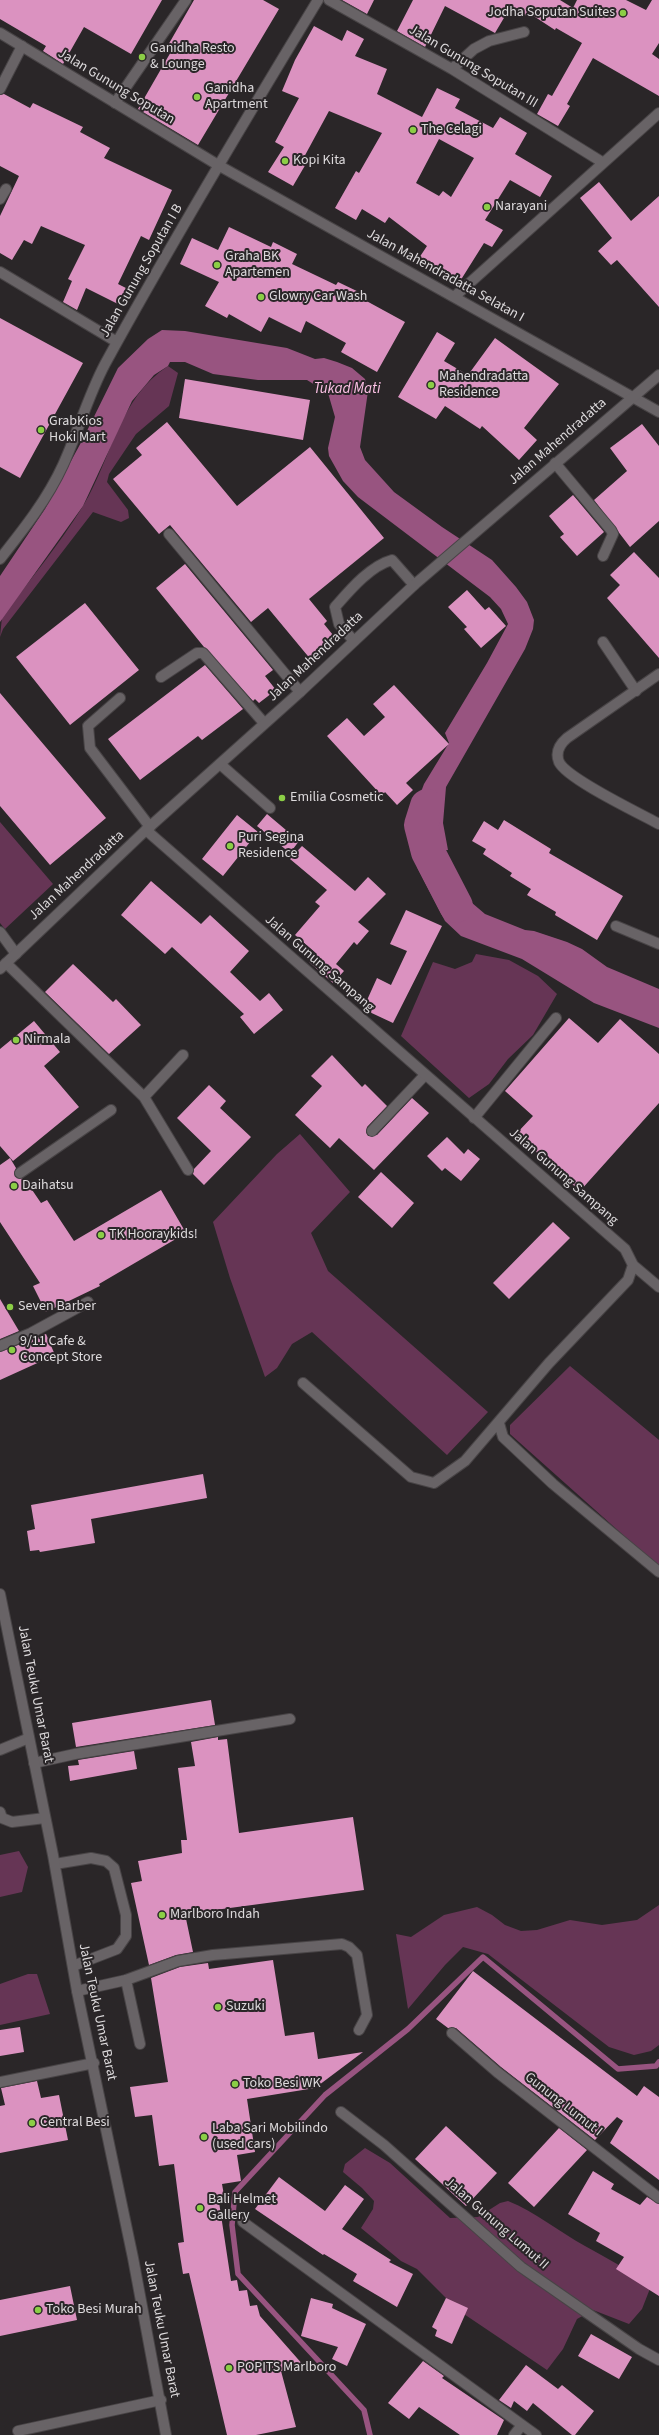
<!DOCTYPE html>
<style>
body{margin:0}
canvas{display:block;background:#2a2628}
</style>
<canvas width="659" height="2435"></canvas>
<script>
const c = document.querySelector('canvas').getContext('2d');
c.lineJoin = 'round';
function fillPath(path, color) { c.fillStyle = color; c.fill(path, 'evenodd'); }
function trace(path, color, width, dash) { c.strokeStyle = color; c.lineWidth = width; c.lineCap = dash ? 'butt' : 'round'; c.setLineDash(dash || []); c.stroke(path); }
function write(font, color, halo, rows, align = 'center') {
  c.font = font + ' "Source Sans 3",sans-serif'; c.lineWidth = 4; c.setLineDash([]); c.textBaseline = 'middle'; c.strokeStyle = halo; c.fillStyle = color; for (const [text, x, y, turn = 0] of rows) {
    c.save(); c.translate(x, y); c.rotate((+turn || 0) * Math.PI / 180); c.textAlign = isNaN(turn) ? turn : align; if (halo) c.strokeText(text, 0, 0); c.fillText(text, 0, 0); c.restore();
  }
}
fillPath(new Path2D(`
 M168,366L178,373L169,406L136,434L109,474L107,482L128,510L129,518L121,522L93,512L3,629L0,637L2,617C29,581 59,545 83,506C112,458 118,399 168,366Z
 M0,822L53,884L5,929L0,923Z
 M476,954L509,960L538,976L557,994L533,1035L508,1059L489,1084L469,1098L401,1036L433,962L455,969L472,962Z
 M300,1134L350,1192L311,1233L328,1271L488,1412L447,1455L312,1332L292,1344L277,1368L265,1377L230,1278L213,1222L277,1154Z
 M570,1366L659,1440V1567L510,1434V1425Z
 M19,1851L28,1867L22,1892L0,1897V1855Z
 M659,1905V2045L651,2051L634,2055L609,2047L488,1954L463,1947L445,1965L408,2009L396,1934L411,1937L444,1915L477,1907L492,1915L505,1925L521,1931L537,1930L570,1920L602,1925L637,1920Z
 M28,1974H37L50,2014L0,2025V1984Z
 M365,2148L390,2163L450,2218L478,2217L500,2203L508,2201C536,2212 559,2232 585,2246C608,2259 630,2270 651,2286L642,2309L629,2324L593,2310L577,2319L563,2349L547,2370L458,2310L417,2269L401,2261L361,2228L373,2209L374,2201L362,2188L343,2172L345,2164Z`), '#663555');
fillPath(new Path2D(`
 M162,330L185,331L287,348L315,359L324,358L337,362L352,368L365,379L368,391L360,447L365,460L394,492L442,527L492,560L516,587L527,602L534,620L533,629L525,649L446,787L443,823L448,850L411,852L410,825L415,808L424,784L449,743L445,733L487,663L508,624L501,609L490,597L358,497L343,481L329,456L328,448L335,417L328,393L307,380H258L213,374L185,362H170L168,366L154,375L132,401L83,506L0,622V576L45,509L84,437L118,368L148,339Z
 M450,863L458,891L485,914L525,930L534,931L567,942L582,949L607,967L659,989V1028L594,1003L522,959L461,936L445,921L417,867Z`), '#985480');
trace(new Path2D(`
 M370,2435L364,2410L238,2274L232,2225L235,2192L325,2095L408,2029L483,1957L618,2069L656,2066L659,2062`), '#985480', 5.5);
trace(new Path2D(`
 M427,806L421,825L428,852L456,906`), '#985480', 34);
fillPath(new Path2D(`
 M0,0H162L131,54L84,27L63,64L43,51L46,46L0,19Z
 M194,0H263L279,9L198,145L138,109L172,50L167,47Z
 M342,0H374L367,14Z
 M413,0H560L573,8L577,0H626L646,10L652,0H659V43L652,54L659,59V96L593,58L567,104L570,106L558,126L537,114L548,94L552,96L582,43L556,28L555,30L532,15L530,18L511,6L495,33L445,6L425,47L397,31Z
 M314,26L342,41L347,30L364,39L355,56L387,69L377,94L422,117L437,88L460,99L455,108L493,128L500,117L527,133L515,154L552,176L540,197L510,180L485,220L503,230L492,247L484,243L457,286L417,261L427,246L389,217L385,223L362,209L356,220L335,208L356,171L359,173L382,133L329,111L303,159L307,162L293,186L268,172L284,147L275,142L299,98L282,91L295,60ZM439,139L474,158L451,197L443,191L439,196L416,183Z
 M4,94L30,108L33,103L83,127L80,132L110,148L104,158L172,190L149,240L141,236L118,284L128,289L120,305L86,288L77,310L63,302L72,281L68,279L85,245L41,226L32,244L24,240L12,260L0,253V216L19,176L0,166V95Z
 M599,182L631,221L659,196V307L617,260L611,265L598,251L612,238L580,198Z
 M229,227L271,247L273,242L297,254L292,264L336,285L338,282L363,294L361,298L405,322L377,372L341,352L346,343L306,321L301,333L269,317L261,332L229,314L227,318L205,306L219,282L180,264L192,238L218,250Z
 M0,318L83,363L20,478L0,467Z
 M437,332L455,343L444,361L468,375L495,338L559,384L524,428L537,440L519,460L482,426L480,429L445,406L436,419L398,397Z
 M185,379L310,400L303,440L179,418Z
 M167,422L237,506L310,447L384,538L309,599L327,621L324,624L337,640L312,661L268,608L251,622L170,525L159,534L113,479L142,455L136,448Z
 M642,424L659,446V521L630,547L594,500L627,471L610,448Z
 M573,495L604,532L577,556L560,537L564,534L549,516Z
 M634,552L659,578V658L607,598L620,585L610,575Z
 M185,564L273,670L265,676L276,690L259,703L255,699L253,701L204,647L156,588Z
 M467,590L485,610L489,607L506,626L481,648L464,629L467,627L448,607Z
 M85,603L139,670L70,725L16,657Z
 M205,665L243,709L202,740L198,736L140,780L108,739Z
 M394,685L449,744L406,783L413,790L397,805L385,792L382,796L327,736L347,718L364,736L385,717L373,704Z
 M0,693L106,818L50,865L0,806Z
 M267,814L299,841L290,853L257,826Z
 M237,815L258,832L223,876L202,859Z
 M504,820L551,849L549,853L623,896L597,940L555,915L556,912L527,895L531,889L510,876L512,873L483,854L486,849L472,841L484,821L498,830Z
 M302,846L355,891L368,877L386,894L358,922L369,931L357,945L354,942L336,964L344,971L333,983L309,962L317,954L295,935L320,906L315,902L327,890L290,859Z
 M151,881L201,924L210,915L249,951L230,972L260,1001L269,993L283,1010L254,1034L240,1017L244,1014L172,947L165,954L121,915Z
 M406,910L442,926L393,1023L363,1009L377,978L391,985L407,951L390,944Z
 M73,964L113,1002L116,999L141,1025L109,1054L45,992Z
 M569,1018L598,1043L620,1019L659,1054V1103L580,1191L516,1134L533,1116L505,1091Z
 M34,1021L60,1052L44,1066L79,1107L13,1161L0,1146V1049Z
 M332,1055L362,1087L365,1084L387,1106L367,1127L366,1132L368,1136L377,1135L412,1098L429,1113L374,1170L339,1138L330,1148L295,1115L322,1086L311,1076Z
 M209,1085L226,1101L220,1108L251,1137L204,1185L193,1174L194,1169L211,1151L177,1118Z
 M447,1137L464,1154L468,1149L480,1159L461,1181L445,1168L442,1171L427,1156Z
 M10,1158L16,1168L14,1173L15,1177L24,1178L41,1203L47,1200L74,1241L161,1190L186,1233L99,1284L100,1286L46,1312L33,1286L40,1283L0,1222V1165Z
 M381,1172L414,1203L392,1228L358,1197Z
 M553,1222L570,1238L509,1299L493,1283Z
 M0,1299L19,1331L0,1339Z
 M46,1334L55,1355L0,1380V1352Z
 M203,1474L207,1498L91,1519L95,1543L40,1552L39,1550L30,1551L27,1531L35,1529L31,1505Z
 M211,1700L215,1725L76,1747L72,1723Z
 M218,1737V1740L227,1739L239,1833L353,1817L364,1890L185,1914L193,1952L176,1955L149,1965L131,1883L142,1881L138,1861L182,1853L181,1840H187L178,1768L195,1766L191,1742Z
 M134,1751L137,1769L70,1781L68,1766L79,1765L78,1760Z
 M273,1960L285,2036L314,2032L318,2059L363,2052L315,2088L247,2099L255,2152L237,2155L241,2181L222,2184L225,2201L219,2202L231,2281L237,2280L239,2291L247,2290L250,2306L257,2305L260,2316L304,2366L281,2371L296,2427L256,2435H227L189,2273L183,2274L178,2243L184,2242L174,2164L159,2166L152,2115L135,2117L130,2087L168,2082L151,1978L180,1967L208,1963L209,1969Z
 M473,1971L637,2096L644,2086L659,2097V2180L610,2143L623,2121L617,2117L595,2140L501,2067L456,2028H448L436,2019Z
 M20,2027L24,2052L0,2056V2030Z
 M37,2081L41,2098L59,2095L68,2140L0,2153V2106L5,2105L1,2088Z
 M446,2126L497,2173L466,2206L415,2159Z
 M559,2128L587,2150L534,2207L508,2183Z
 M593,2171L614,2184L611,2189L640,2205L647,2197L659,2204V2296L616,2269L624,2257L596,2241L600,2233L568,2214Z
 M279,2177L325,2211L345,2185L364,2199L342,2229L391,2260L389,2262L413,2274L397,2307L353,2281L357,2274L324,2254L323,2255L255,2209Z
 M70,2286L77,2320L0,2336V2300Z
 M311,2298L333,2304L332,2308L366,2324L347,2366L332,2359L338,2347L301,2336Z
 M446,2298L468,2308L452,2344L435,2336L437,2330L432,2327Z
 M591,2334L632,2357L619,2379L578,2356Z
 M423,2361L444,2376L442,2378L504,2420L497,2435H460L419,2407L409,2419L388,2403Z
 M526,2365L558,2389L562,2385L594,2411L575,2435H572L533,2403L527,2411L514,2401L511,2408L499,2400Z`), '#db92c0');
const lane = new Path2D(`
 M0,89L22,46
 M115,103L186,0
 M0,199L6,189
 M555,463L611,530L613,534L603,556
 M169,534L300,692
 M354,641L339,624L335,607C350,590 370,566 392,560L414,585
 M603,642L636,691
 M161,677L197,653H203L264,723
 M120,698L88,726L90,748L150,827
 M220,764L270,808
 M0,932L16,954
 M6,963L144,1097L188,1170
 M144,1097L183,1055
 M474,1118L556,1018
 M372,1131L425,1075
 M20,1173L111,1110
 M0,1346L31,1333L88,1302
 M0,1750L29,1738
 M34,1763L75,1754L290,1719
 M0,1812L2,1818L12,1822L45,1818
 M55,1864L91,1858L106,1861L114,1868L126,1915V1936L117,1949L73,1966
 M126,1980L140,2044
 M77,1991L126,1980L178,1961L213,1955L342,1944L349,1947L357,1955L367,2015L359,2030
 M0,2082L94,2063
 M18,2431L161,2400`);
const street = new Path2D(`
 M329,0L452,69L602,162
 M0,33L218,165L659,412
 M452,69L474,49L489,41L524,32
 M0,272L117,342
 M454,297L659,113
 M0,559C23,530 47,500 63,465C78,432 88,396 105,364C173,240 245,120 318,0
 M659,674L567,738C560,744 555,752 559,762C567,779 639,813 659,824
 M146,830L625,1249L633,1265L628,1280L549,1363L465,1461L434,1483L411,1477L303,1383
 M616,926L659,944
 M633,1265L659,1287
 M499,1423L503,1437L553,1484L659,1572
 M452,2033L497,2072L659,2198
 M341,2112L384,2145L521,2267L639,2349L659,2360
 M243,2222L536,2435
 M514,2435L522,2425`);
const secondary = new Path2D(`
 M0,969L146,830L300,692L414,585L659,375
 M0,1594L53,1855L77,1991L133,2258L166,2435`);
trace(lane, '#484446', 12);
trace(street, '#484446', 12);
trace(secondary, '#484446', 12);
trace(lane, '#686366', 10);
trace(street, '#686366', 10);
trace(secondary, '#686366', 10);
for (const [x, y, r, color] of [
 [623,13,4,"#8bce46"],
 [142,57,4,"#8bce46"],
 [197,97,4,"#8bce46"],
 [413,130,4,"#8bce46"],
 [285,161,4,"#8bce46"],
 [487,207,4,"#8bce46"],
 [217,265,4,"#8bce46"],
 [261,297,4,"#8bce46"],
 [431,385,4,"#8bce46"],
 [41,430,4,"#8bce46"],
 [282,798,4,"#8bce46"],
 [230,846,4,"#8bce46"],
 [16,1040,4,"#8bce46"],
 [14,1186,4,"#8bce46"],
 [101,1235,4,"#8bce46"],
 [10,1307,4,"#8bce46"],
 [12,1350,4,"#8bce46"],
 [162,1915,4,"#8bce46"],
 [218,2007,4,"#8bce46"],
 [235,2084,4,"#8bce46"],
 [32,2123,4,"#8bce46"],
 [204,2137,4,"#8bce46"],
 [200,2208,4,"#8bce46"],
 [38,2310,4,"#8bce46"],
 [229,2368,4,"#8bce46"]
]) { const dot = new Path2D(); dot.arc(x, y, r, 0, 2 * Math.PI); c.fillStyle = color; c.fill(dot); trace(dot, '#2a2628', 1.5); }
write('14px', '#dddadc', '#2a2628', [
 ["Jodha Soputan Suites",615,13,"right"],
 ["Ganidha Resto",150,49],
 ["& Lounge",150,65],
 ["Ganidha",205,89],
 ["Apartment",205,105],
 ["The Celagi",421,130],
 ["Kopi Kita",293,161],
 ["Narayani",495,207],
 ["Graha BK",225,257],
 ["Apartemen",225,273],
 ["Glowry Car Wash",269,297],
 ["Mahendradatta",439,377],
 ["Residence",439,393],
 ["GrabKios",49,422],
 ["Hoki Mart",49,438],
 ["Emilia Cosmetic",290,798],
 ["Puri Segina",238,838],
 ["Residence",238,854],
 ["Nirmala",24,1040],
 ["Daihatsu",22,1186],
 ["TK Hooraykids!",109,1235],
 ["Seven Barber",18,1307],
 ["9/11 Cafe &",20,1342],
 ["Concept Store",20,1358],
 ["Marlboro Indah",170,1915],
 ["Suzuki",226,2007],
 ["Toko Besi WK",243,2084],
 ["Central Besi",40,2123],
 ["Laba Sari Mobilindo",212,2129],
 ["(used cars)",212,2145],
 ["Bali Helmet",208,2200],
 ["Gallery",208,2216],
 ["Toko Besi Murah",46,2310],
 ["POPITS Marlboro",237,2368]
], 'left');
write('14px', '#dddadc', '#2a2628', [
 ["Jalan Gunung Soputan III",473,67,31],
 ["Jalan Gunung Soputan",116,87,31],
 ["Jalan Gunung Soputan I B",142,271,-60],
 ["Jalan Mahendradatta Selatan I",445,276,29],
 ["Jalan Mahendradatta",558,442,-41],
 ["Jalan Mahendradatta",316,657,-43],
 ["Jalan Mahendradatta",77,876,-43],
 ["Jalan Gunung Sampang",319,964,41],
 ["Jalan Gunung Sampang",563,1177,41],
 ["Jalan Teuku Umar Barat",35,1694,79],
 ["Jalan Teuku Umar Barat",97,2012,78],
 ["Gunung Lumut I",563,2105,38],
 ["Jalan Gunung Lumut II",496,2224,41],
 ["Jalan Teuku Umar Barat",161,2329,79]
]);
write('italic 15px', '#fdc2e6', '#2a2628', [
 ["Tukad Mati",347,390]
]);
</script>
